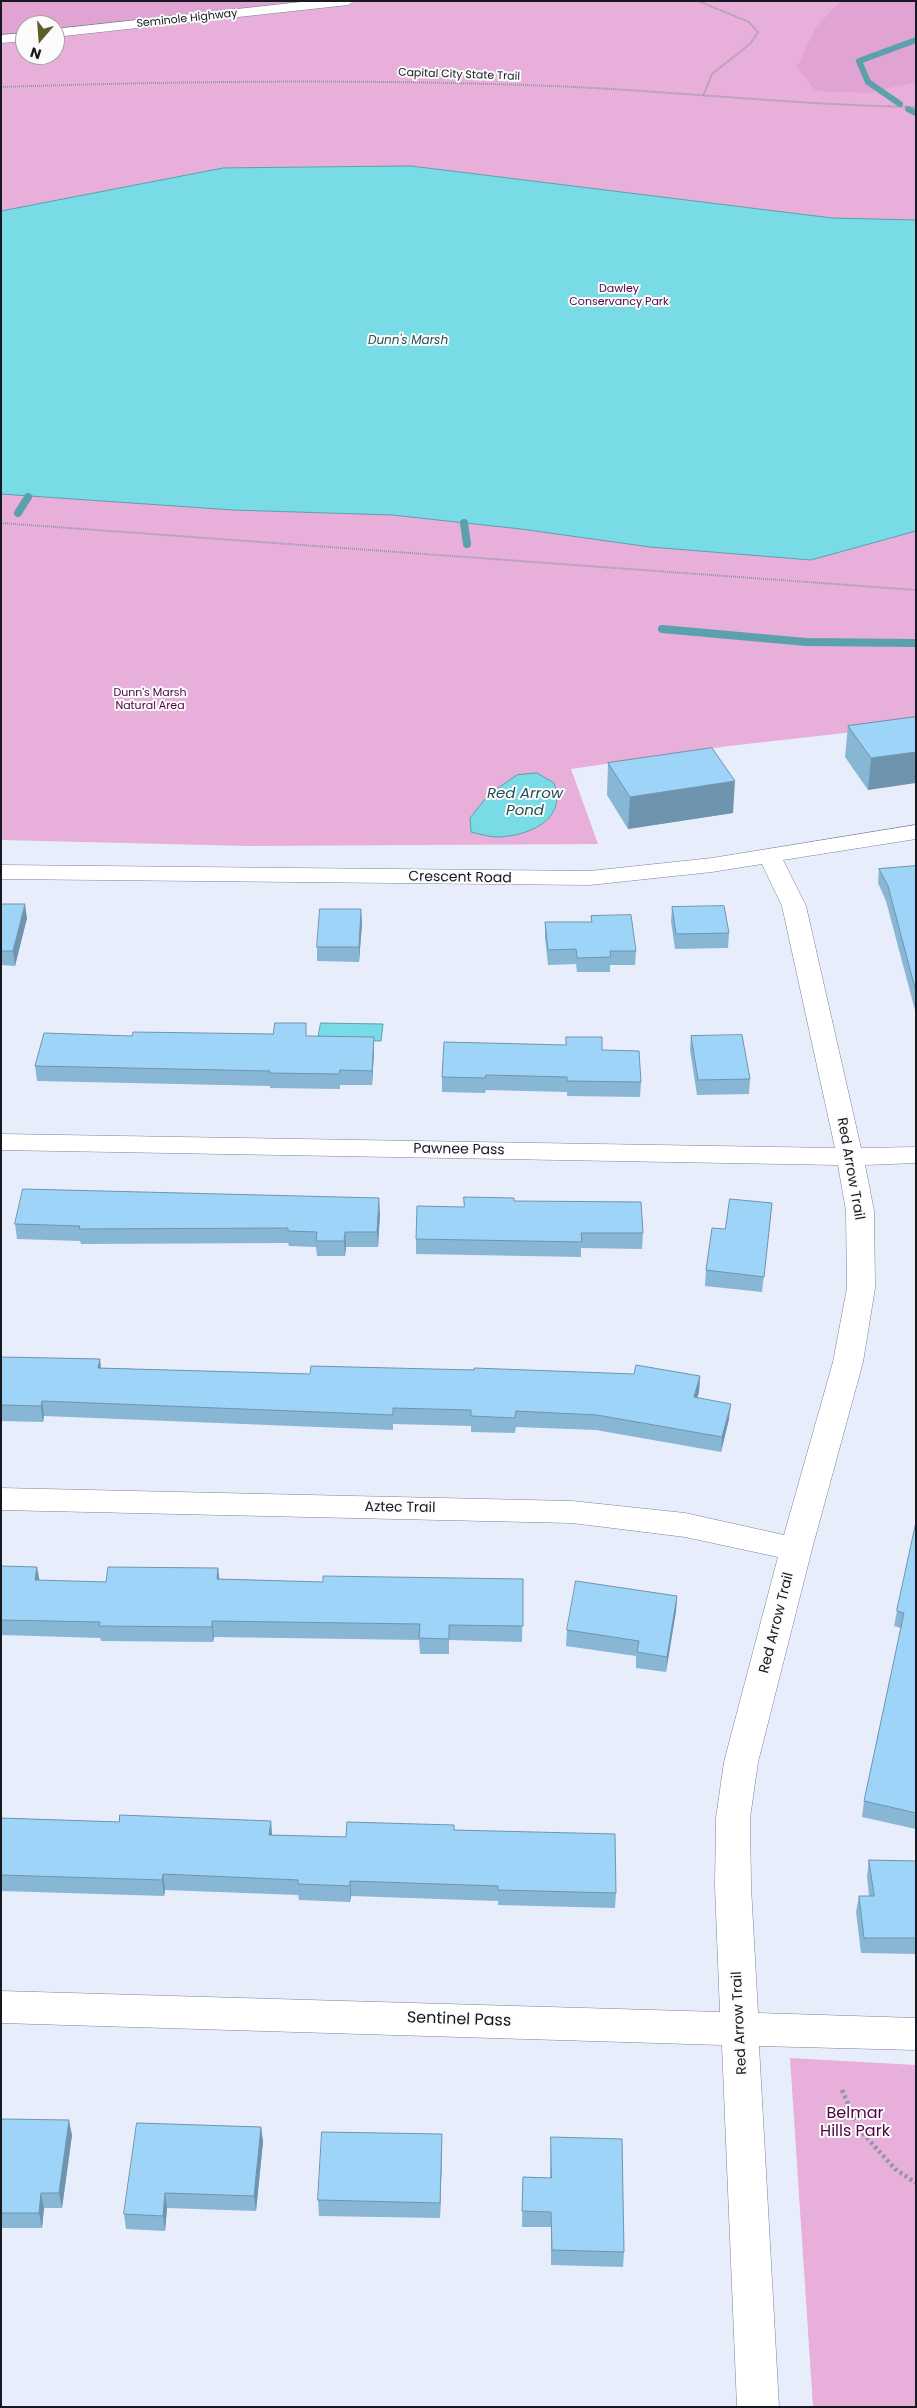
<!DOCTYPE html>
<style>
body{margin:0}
#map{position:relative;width:917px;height:2408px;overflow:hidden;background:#e8edfb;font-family:Poppins,sans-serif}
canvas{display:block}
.frame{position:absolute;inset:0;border:2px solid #171921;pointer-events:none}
.north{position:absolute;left:15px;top:15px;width:50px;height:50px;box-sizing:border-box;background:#fbfbfb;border:1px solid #a0a1a4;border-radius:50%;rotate:198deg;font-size:14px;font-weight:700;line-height:20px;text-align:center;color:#171921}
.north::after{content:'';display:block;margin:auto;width:18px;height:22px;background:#5e5d2a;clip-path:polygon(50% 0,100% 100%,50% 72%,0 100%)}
</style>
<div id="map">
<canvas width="917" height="2408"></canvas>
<div class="frame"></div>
<div class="north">N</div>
</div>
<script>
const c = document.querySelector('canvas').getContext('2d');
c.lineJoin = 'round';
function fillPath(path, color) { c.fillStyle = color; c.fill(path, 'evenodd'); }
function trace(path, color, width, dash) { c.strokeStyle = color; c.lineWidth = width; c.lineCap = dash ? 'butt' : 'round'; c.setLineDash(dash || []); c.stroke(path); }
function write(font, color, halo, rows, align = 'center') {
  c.font = font + ' Poppins,sans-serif'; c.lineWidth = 4; c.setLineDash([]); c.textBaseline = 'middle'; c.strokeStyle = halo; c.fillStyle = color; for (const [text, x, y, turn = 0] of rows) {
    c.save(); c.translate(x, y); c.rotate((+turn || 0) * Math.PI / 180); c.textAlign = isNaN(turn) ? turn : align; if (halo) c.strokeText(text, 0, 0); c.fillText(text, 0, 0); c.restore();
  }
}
fillPath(new Path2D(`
 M37,1H916V725L729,746L571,769L598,844L248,846L1,840V24ZM25,25H55V55H25Z
 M790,2058L916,2065V2407H813Z`), '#e8afda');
fillPath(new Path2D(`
 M1,1H311L55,30V25H25V33L1,36Z
 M841,1H916V82L867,93L816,91L797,67L816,27Z`), '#e0a3d2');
const water = new Path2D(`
 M411,166L832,218L916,220V531L811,560L650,547L521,529L392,515L233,510L1,494V211L223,168Z
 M537,773L554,783C568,820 528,836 498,837C489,837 479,834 471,832L470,818L489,794L517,775Z
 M321,1023L383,1024L381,1041L318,1039Z`);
fillPath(water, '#78dbe6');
trace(water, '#5ba1ab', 1);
trace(new Path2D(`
 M900,104L868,82L859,61L916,40
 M908,109L916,113`), '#5ba1ab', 6);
trace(new Path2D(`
 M18,513L28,497
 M464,523L467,544
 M662,629L806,642L916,643`), '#5ba1ab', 8);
const street = new Path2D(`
 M916,825V839L783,860L806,906L861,1148L916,1147V1163L865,1165L874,1211L875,1288L863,1362L812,1549L758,1762L750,1818L751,1887L758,2013L916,2018V2050L759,2046L779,2407H737L722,2045L1,2023V1991L720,2012L715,1887L716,1818L724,1762L778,1557L685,1537L572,1523L1,1510V1488L572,1501L685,1513L784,1535L833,1362L847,1288L846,1211L838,1165L1,1150V1134L835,1148L782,906L762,864L712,872L590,885L1,879V865L590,871L712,858Z`);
const secondary = new Path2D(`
 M310,1H354L348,5L55,37V29Z
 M25,33V41L1,43V35Z`);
trace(street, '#7b8297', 1);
trace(secondary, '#7b8297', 1);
trace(new Path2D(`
 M698,1L749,22L758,32L751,43L712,74L703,96
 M1,87C185,81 369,79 553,86C674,91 795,105 916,107
 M1,523L916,590`), '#9397a2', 2, [1, 1]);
trace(new Path2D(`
 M842,2090L859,2129L895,2169L916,2183`), '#9397a2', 4.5, [3, 3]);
fillPath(street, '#fff');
fillPath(secondary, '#fff');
fillPath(new Path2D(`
 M916,717L868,790L845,757L848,726Z
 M608,763L733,813L628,829L607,795Z
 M916,866V1014L886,901L878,883L879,869Z
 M1,904L27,918L15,966L1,965Z
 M672,907L729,933L728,948L675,949L671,921Z
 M591,916L636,951L635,965H610V972H577L576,964L548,965L545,937V922H591Z
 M362,923L359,962L317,961V947Z
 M132,1036L374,1037V1051L372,1085H340V1089L270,1088V1086L37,1081L35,1066Z
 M691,1036L750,1079L749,1094L697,1095L690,1050Z
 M602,1050L641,1082L640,1097L567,1096V1092L486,1090L485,1093L442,1092V1077Z
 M514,1201L643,1233L642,1249L581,1248V1257L416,1254V1239L464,1207Z
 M772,1203L762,1292L705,1286L706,1270L725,1229Z
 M380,1213L378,1247H346L345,1256H317L316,1247L289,1246L288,1243L81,1244L80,1241L17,1239L15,1224Z
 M1,1357L100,1359L101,1368L310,1374L700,1376L699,1392L697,1398L729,1419L721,1452L596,1430L516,1427L515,1433L471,1432V1426L393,1424V1430L44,1416L43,1422L1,1421Z
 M916,1522V1829L862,1817L864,1801L901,1628L894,1626L897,1611Z
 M1,1566L39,1581L106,1582L218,1568L219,1579L323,1582L523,1579L522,1642L449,1640V1654H420L419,1640L214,1637L213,1642L101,1641L100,1638L1,1635Z
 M677,1596L676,1611L666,1672L636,1668V1656L566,1646L567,1630Z
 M1,1818L119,1822L271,1821L272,1835L346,1837L454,1830L616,1893L615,1908L498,1905V1901L351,1896L350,1902L299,1900L298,1895L165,1890L164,1896L1,1891Z
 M869,1860L916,1861V1954L861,1953L856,1912L859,1896H869L867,1876Z
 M1,2119L72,2135L62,2208H44L42,2228H1Z
 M261,2127L263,2142L256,2211L167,2208L165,2231L126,2229L124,2214Z
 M551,2137L624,2252L623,2267L551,2265V2227H522L523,2177L550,2178Z
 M442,2149L440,2218L319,2216L318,2200Z`), '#88b6d5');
fillPath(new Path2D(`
 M916,752V783L868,790L871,758Z
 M735,781L733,813L628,829L630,797Z
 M25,904L27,918L15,966L13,951Z
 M361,909L362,923L359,962V947Z
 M374,1037V1051L372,1085V1071Z
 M379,1198L380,1213L378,1247L377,1232Z
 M345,1232L346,1247L345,1256L344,1241Z
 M100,1359L101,1375L98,1368Z
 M700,1376L699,1392L693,1413L694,1397Z
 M42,1401L44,1416L43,1422L41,1406Z
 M731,1404L729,1419L721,1452L722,1437Z
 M37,1567L40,1583L35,1580Z
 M218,1568L220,1584L217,1579Z
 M677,1596L676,1611L666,1672L667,1657Z
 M212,1621L214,1637L213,1642L212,1627Z
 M271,1821L272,1837L269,1835Z
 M163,1874L165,1890L164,1896L162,1880Z
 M350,1881L351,1896L350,1902Z
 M69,2120L72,2135L62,2208L59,2193Z
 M261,2127L263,2142L256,2211L254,2196Z
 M442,2134V2149L440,2218V2203Z
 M41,2193L44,2208L42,2228L39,2213Z
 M165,2193L167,2208L165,2231L163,2216Z`), '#6f94ae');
const building = new Path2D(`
 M916,717V752L871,758L848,726Z
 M712,748L735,781L630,797L608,763Z
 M916,866V992L888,886L879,869Z
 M1,904H25L13,951H1Z
 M724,906L729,933L676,934L672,907Z
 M320,909H361L359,947H317Z
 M631,915L636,951H610L611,957L577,958L576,949L548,950L545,922H592L591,916Z
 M275,1023H306V1036L374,1037L372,1071L340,1070L339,1074L269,1073L270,1071L35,1066L44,1033L132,1036L133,1032L273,1034Z
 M742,1035L750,1079L698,1080L691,1036Z
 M566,1037H602V1050L639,1051L641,1082L567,1081V1077L486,1075L485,1078L442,1077L444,1042L566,1045Z
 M23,1189L379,1198L377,1232H345L344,1241H316L317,1232L288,1231V1228L79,1229L80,1226L15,1224Z
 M464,1197L514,1198V1201L641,1202L643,1233H581L582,1242L416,1239L417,1206L464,1207Z
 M730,1199L772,1203L764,1277L706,1270L712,1228L725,1229Z
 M1,1357L100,1359L98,1368L310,1374L311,1366L474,1370V1368L634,1374L636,1365L700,1376L694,1397L731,1404L722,1437L597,1415L516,1411L515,1418L471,1416V1410L393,1408V1415L42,1401L41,1406L1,1405Z
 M916,1522V1813L864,1801L904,1613L897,1611Z
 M1,1566L37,1567L35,1580L106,1582L108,1567L218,1568L217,1579L323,1582V1576L523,1579V1626L449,1625V1639L419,1638L420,1624L212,1621V1627L99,1626L100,1622L1,1620Z
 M576,1581L677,1596L667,1657L637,1652L639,1641L567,1630Z
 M120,1815L271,1821L269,1835L346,1837L347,1822L454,1825V1830L615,1834L616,1893L498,1890V1886L350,1881V1886L298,1884V1880L163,1874L162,1880L1,1875V1818L119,1822Z
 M869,1860L916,1861V1938H864L859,1896H874Z
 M1,2119L69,2120L59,2193H41L39,2213H1Z
 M137,2123L261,2127L254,2196L165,2193L163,2216L124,2214Z
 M322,2132L442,2134L440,2203L318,2200Z
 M551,2137L622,2139L624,2252L552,2250L551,2212L522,2211L523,2177L551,2178Z`);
fillPath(building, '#9ed4f8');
trace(building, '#6f94ae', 1);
write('11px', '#171921', '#fbfbfb', [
 ["Seminole Highway",187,19,-6],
 ["Capital City State Trail",459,75,2]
]);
write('11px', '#4e0444', '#fbfbfb', [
 ["Dawley",619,289],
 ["Conservancy Park",619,302],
 ["Dunn's Marsh",150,693],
 ["Natural Area",150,706]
]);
write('italic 12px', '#224f54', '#fbfbfb', [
 ["Dunn's Marsh",408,341]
]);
write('14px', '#171921', '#fbfbfb', [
 ["Crescent Road",460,878,1],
 ["Pawnee Pass",459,1150,1],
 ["Red Arrow Trail",850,1169,80],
 ["Aztec Trail",400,1508,1],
 ["Red Arrow Trail",777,1623,-76],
 ["Red Arrow Trail",740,2023,-93]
]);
write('italic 15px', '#224f54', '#fbfbfb', [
 ["Red Arrow",525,794],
 ["Pond",525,811]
]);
write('16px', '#171921', '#fbfbfb', [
 ["Sentinel Pass",459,2020,2]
]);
write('16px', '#4e0444', '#fbfbfb', [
 ["Belmar",855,2114],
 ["Hills Park",855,2132]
]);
</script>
